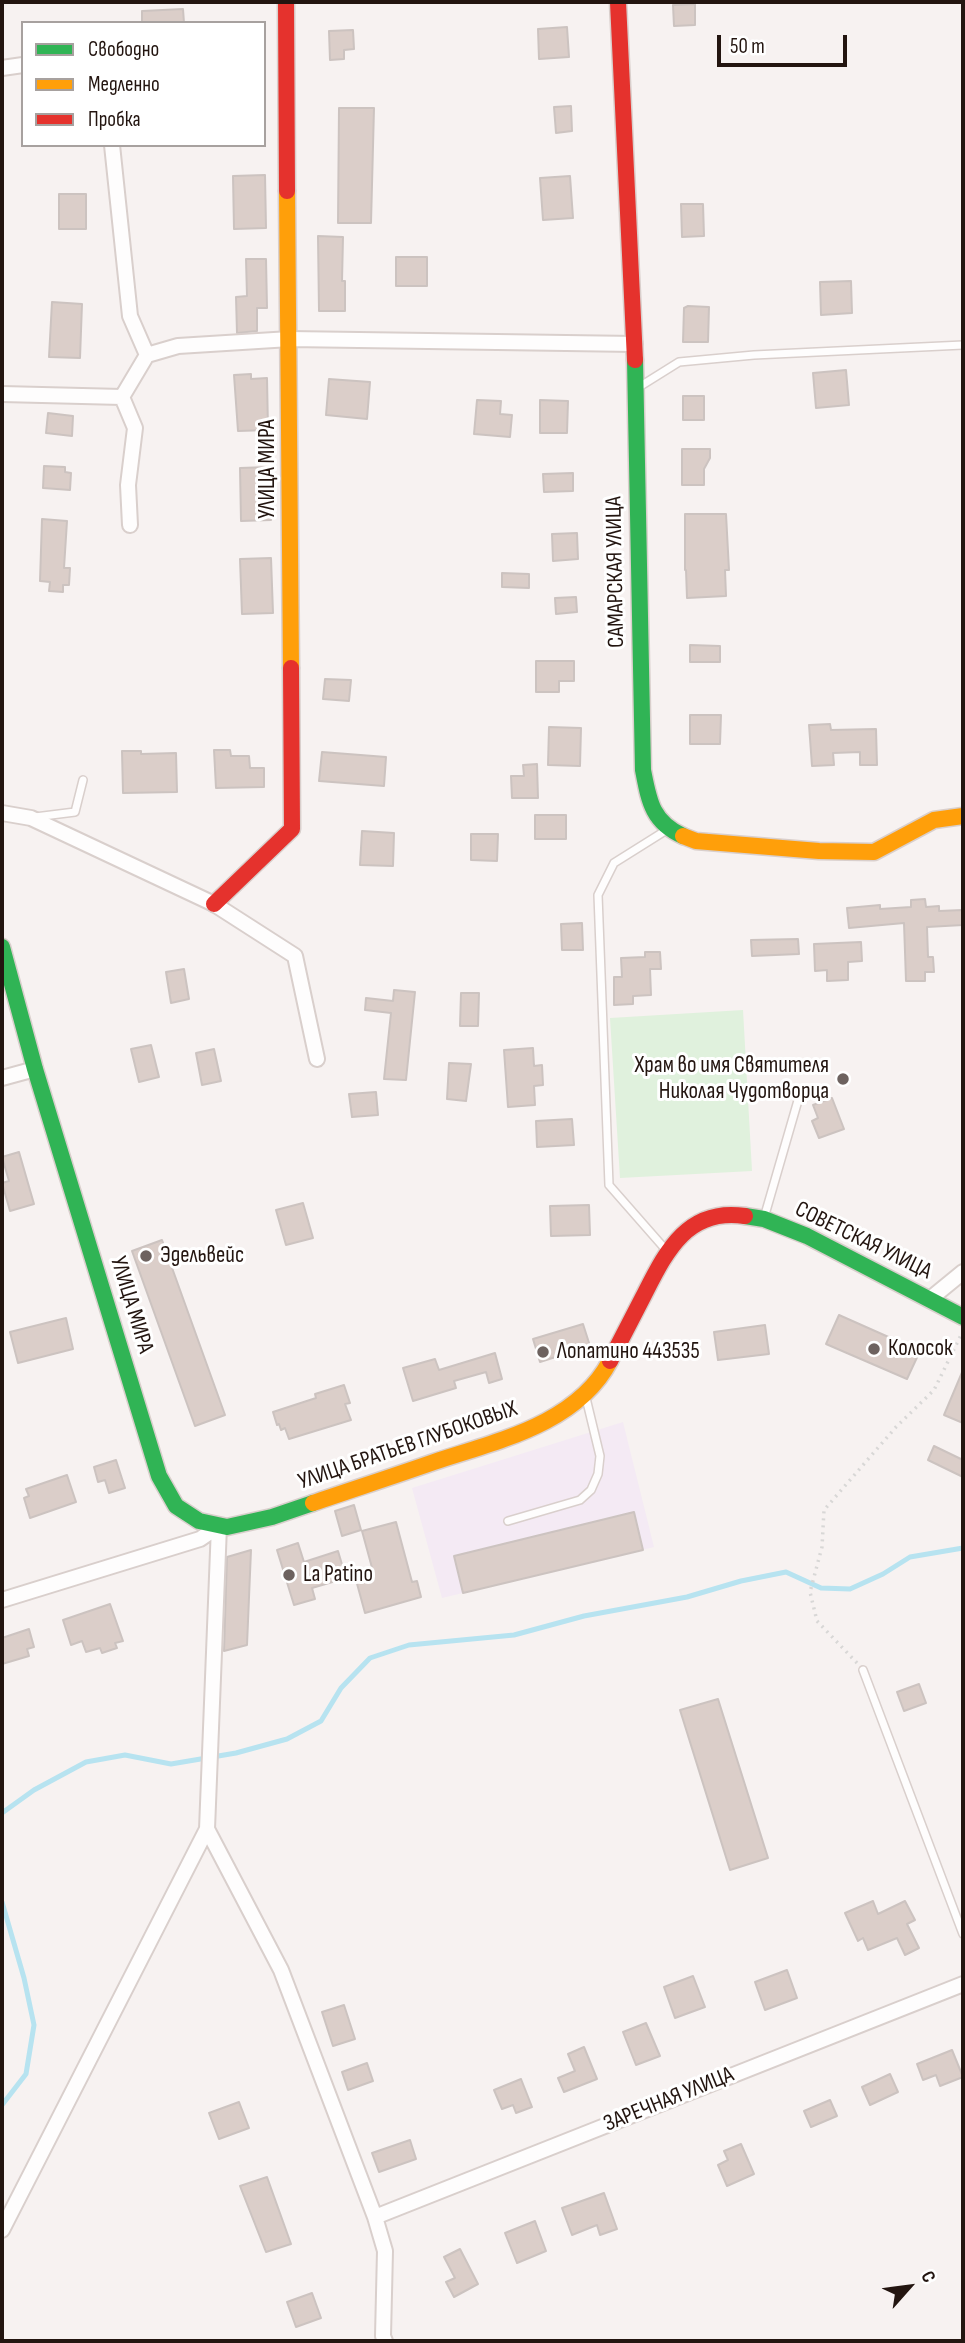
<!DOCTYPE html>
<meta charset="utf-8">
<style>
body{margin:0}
#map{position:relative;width:965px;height:2343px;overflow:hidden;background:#f7f2f1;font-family:"Sofia Sans Condensed",sans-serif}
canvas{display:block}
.frame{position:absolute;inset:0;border:4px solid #231510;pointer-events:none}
.legend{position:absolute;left:21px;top:21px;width:245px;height:126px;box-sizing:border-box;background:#fff;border:2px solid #a7a19f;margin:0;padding:9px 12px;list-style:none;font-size:21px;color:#231510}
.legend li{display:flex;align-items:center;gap:14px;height:35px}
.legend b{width:35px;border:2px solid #a7a19f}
.north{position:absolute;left:874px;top:2252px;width:70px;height:70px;-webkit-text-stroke:5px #fff;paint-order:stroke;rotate:62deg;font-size:19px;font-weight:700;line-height:28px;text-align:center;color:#231510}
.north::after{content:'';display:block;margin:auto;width:24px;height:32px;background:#231510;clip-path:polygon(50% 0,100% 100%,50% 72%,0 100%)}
.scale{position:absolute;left:717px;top:35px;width:130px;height:32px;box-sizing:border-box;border:4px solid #231510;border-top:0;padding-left:9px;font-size:21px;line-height:24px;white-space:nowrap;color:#231510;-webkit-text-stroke:5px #fff;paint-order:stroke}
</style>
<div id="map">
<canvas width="965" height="2343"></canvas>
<div class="frame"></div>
<ul class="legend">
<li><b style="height:9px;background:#30b455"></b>Свободно</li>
<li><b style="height:9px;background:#ff9f0a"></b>Медленно</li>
<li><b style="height:9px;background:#e5322d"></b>Пробка</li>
</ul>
<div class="north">С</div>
<div class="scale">50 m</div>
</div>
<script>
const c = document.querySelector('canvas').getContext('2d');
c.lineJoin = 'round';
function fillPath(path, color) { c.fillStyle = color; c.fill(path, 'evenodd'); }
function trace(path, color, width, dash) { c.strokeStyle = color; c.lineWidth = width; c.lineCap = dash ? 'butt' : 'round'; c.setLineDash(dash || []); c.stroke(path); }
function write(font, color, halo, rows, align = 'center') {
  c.font = font + ' "Sofia Sans Condensed",sans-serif'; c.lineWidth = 6; c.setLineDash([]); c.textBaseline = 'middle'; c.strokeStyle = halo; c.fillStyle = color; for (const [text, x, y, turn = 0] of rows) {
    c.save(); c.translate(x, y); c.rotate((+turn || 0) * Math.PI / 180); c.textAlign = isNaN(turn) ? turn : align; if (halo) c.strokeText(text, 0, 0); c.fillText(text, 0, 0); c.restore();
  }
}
fillPath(new Path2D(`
 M623,1422L654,1547L442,1598L412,1488Z`), '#f4eaf4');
fillPath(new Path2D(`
 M743,1010L752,1171L620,1178L610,1018Z`), '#e0f1dd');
trace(new Path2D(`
 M2,1813L34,1790L86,1762L125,1755L171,1764L236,1753L287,1739L321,1721L341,1688L370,1658L409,1645L514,1635L584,1616L687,1597L741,1581L786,1572L821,1588L850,1589L883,1574L910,1557L963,1548
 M2,1902L24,1978L34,2025L26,2074L2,2105`), '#b7e3f0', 5);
const building = new Path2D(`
 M695,4V25L674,26L673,5Z
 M183,9L184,23H142V11Z
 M567,27L569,57L539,59L538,29Z
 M353,30L354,49L344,50V59L330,60L329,31Z
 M571,106L572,131L556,133L554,107Z
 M339,108H374L371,223H338Z
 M265,175L266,228L234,229L233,176Z
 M570,176L573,218L543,220L540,178Z
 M59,194H86V229H59Z
 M681,204H703L704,236L682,237Z
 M318,236L343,237L342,281H345V311H319Z
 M396,257H427V286H396Z
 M246,259H266L267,308H257V331L237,333L236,297L247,296Z
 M851,281L852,313L821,315L820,282Z
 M52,302L82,304L80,358L49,357Z
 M688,306L709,307L708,342H683L684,308Z
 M846,370L849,405L816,408L813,373Z
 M251,374V379L267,378L268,430L238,431L234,375Z
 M329,379L370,382L367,419L326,415Z
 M683,396H704V420H683Z
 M477,400L501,401L500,414L512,415L510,437L474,434Z
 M540,400L568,401L567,433H540Z
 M48,413L73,416L72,436L46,433Z
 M682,449H710V458L704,469V485H682Z
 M44,466L65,467V472L71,473L70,490L43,488Z
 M269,467L271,520L241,521L240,468Z
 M573,473V491L544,492L543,474Z
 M685,514H726L729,570H725L726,596L687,598L686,570H685Z
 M42,519L67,521L64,568H70L69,585H63V592L49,591L50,582L40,581Z
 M577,533L578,559L553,561L552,534Z
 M271,558L273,613L242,614L240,559Z
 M502,573L529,574V588L502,587Z
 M576,597L577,612L556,614L555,598Z
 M690,645L720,646V662H690Z
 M536,661H574V681H559V692H536Z
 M325,679L351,680L349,701L323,699Z
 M690,715H721L720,744H690Z
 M830,724L831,730L876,729L877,765H860V752L833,753L834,765L812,766L809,725Z
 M549,727L581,728L580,766L548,765Z
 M214,750H230L231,756H249L250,768H264V787L216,788Z
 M122,751H141V754L176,753L177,792L123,793Z
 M322,752L386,757L384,786L319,781Z
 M537,764L538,798H512L511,776H524L523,765Z
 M535,815H566V839H535Z
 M362,831L394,833L393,866L360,865Z
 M471,834H498L497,861L471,860Z
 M925,899L926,907L939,906V911L963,910V925L927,927L928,957H933L934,972H925V981H906L904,923L849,928L847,908L880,905V909L911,907V900Z
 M582,923L583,950H562L561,924Z
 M798,939L799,954L752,956L751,940Z
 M861,942L862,961L848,962V980L827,981V970L815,971L814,944Z
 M645,952H660L661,969H650L651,995L633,996V1004L614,1005V977H622L621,958L645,957Z
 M184,969L189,999L171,1003L166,972Z
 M394,990L415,992L406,1080L384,1079L391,1013L365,1010L366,998L393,1001Z
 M461,993H479L478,1026H460Z
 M151,1045L159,1077L139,1082L131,1049Z
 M533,1048L534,1066L542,1065L543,1085L534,1086L535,1105L508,1107L504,1050Z
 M214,1049L221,1081L202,1085L196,1053Z
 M449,1063L471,1064L466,1101L447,1099Z
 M376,1092L378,1115L352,1117L349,1094Z
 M832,1098L844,1129L819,1138L812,1121L818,1118L813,1105Z
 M572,1119L574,1145L537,1147L536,1121Z
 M19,1152L34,1204L10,1211L2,1183L9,1181L2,1157Z
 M303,1203L313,1238L286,1245L276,1210Z
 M589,1205L590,1235L551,1236L550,1206Z
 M162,1240L225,1415L195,1426L132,1251Z
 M839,1315L920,1351L907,1379L826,1344Z
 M66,1318L73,1349L18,1363L10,1332Z
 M583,1324L590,1346L540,1362L533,1339Z
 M765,1325L769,1354L718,1360L714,1332Z
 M495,1353L502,1379L489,1383L486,1372L454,1381L456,1388L413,1401L403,1368L435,1359L439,1370Z
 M963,1370V1423L944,1415Z
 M344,1385L350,1403L345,1404L351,1420L289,1439L285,1428L281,1430L279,1424L277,1425L273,1412L316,1398L315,1394Z
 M934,1446L963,1460V1477L928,1460Z
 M116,1460L125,1488L109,1493L105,1480L98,1482L94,1467Z
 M67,1475L76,1502L30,1518L24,1498L29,1496L26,1489Z
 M354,1505L361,1530L342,1536L335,1511Z
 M634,1512L643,1550L463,1593L454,1556Z
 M396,1522L412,1582L417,1581L421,1597L365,1613L356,1580L374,1575L362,1531Z
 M298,1543L304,1562L338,1551L346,1578L312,1588L315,1599L294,1605L277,1550Z
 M251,1550L247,1645L224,1651L227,1557Z
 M110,1604L123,1641L115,1643L117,1648L102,1653L100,1648L86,1652L82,1641L71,1645L63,1620Z
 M29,1629L34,1647L27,1649L29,1656L2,1664V1638Z
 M919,1684L926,1703L904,1711L897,1692Z
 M718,1699L768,1858L730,1870L680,1710Z
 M873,1901L878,1914L905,1901L915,1920L907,1924L919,1948L905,1955L897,1938L868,1950L863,1938L858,1941L845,1913Z
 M787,1970L797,1998L765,2010L755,1982Z
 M693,1976L705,2007L675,2018L664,1987Z
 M344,2005L355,2039L333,2046L322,2012Z
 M646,2023L660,2056L636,2065L623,2032Z
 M584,2047L597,2079L564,2092L558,2078L575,2071L568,2054Z
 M952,2050L963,2077L940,2086L936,2075L923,2080L917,2064Z
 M367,2063L373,2081L348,2090L342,2072Z
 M890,2074L898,2092L870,2105L862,2087Z
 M521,2079L532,2107L516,2113L513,2105L502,2109L494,2090Z
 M830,2100L837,2116L811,2127L804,2111Z
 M239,2102L249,2128L219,2139L209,2113Z
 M410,2140L416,2159L379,2172L372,2153Z
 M741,2144L754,2174L727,2186L718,2165L728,2160L724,2151Z
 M267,2177L291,2244L266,2252L240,2186Z
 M604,2193L617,2229L600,2235L597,2225L572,2235L562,2208Z
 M535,2221L546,2251L517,2263L505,2233Z
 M460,2249L478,2284L454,2297L446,2282L455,2278L444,2257Z
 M312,2293L321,2318L296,2327L287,2302Z`);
fillPath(building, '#dbcec9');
trace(building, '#ccc3c0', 2);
const lane = new Path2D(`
 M639,387L679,362L754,355L963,345
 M35,817L75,812L83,780
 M665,831L614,863L598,895L609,1185L666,1250
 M764,1218L799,1097
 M508,1521L580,1500L591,1490L598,1474L600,1456L586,1398
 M863,1670L963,1934`);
const street = new Path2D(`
 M2,68L23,65
 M112,145L130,316L147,355
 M2,394L122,397L147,355L178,346L290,339L635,344
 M122,397L135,428L128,485L130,525
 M2,813L31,818L214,904L295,956L317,1059
 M2,1078L35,1069
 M930,1299L963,1272
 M219,1526L207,1829L281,1970L375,2217L385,2251L383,2336L385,2341
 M2,1600L200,1539L219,1526
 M375,2217L963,1984
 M2,2230L207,1829`);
const fast = new Path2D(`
 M635,360L643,770C649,801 652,822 683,836
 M2,947L35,1069L159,1476L176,1506L199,1521L227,1527L272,1517L313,1503
 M745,1216L764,1219L807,1236L963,1317`);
const slow = new Path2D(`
 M287,191L291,668
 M683,836L696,841L819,851L874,852L934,820L963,816
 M313,1503C354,1489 394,1476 434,1462C497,1441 577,1424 610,1361`);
const jam = new Path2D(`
 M286,2L287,191
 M618,2L635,360
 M214,904L292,829L291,668
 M610,1361C621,1340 632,1318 643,1297C665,1254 686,1207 745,1216`);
trace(lane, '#d9cfcc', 10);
trace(street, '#d9cfcc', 18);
trace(fast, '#d9cfcc', 19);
trace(slow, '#d9cfcc', 19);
trace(jam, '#d9cfcc', 19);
trace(new Path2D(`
 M857,1663L817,1621L810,1592L822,1547L824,1510L896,1427L934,1390L962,1333`), '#d8d7d6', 3.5, [2, 5]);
trace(lane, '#fefdfd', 7);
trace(street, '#fefdfd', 14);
trace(fast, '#30b455', 16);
trace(slow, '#ff9f0a', 16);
trace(jam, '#e5322d', 16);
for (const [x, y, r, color] of [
 [843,1079,7,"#6d625f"],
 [146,1256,7,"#6d625f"],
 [874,1349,7,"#6d625f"],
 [543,1352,7,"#6d625f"],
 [289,1575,7,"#6d625f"]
]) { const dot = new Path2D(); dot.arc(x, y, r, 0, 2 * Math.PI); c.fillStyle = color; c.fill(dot); trace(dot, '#fff', 2.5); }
write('23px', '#231510', '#fff', [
 ["УЛИЦА МИРА",268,469,-90],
 ["САМАРСКАЯ УЛИЦА",616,572,-91],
 ["СОВЕТСКАЯ УЛИЦА",863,1241,26],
 ["УЛИЦА МИРА",131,1305,73],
 ["УЛИЦА БРАТЬЕВ ГЛУБОКОВЫХ",408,1446,-19],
 ["ЗАРЕЧНАЯ УЛИЦА",669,2100,-22]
]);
write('23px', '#231510', '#fff', [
 ["Храм во имя Святителя",829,1066,"right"],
 ["Николая Чудотворца",829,1092,"right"],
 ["Эдельвейс",160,1256],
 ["Колосок",888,1349],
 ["Лопатино 443535",557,1352],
 ["La Patino",303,1575]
], 'left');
</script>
